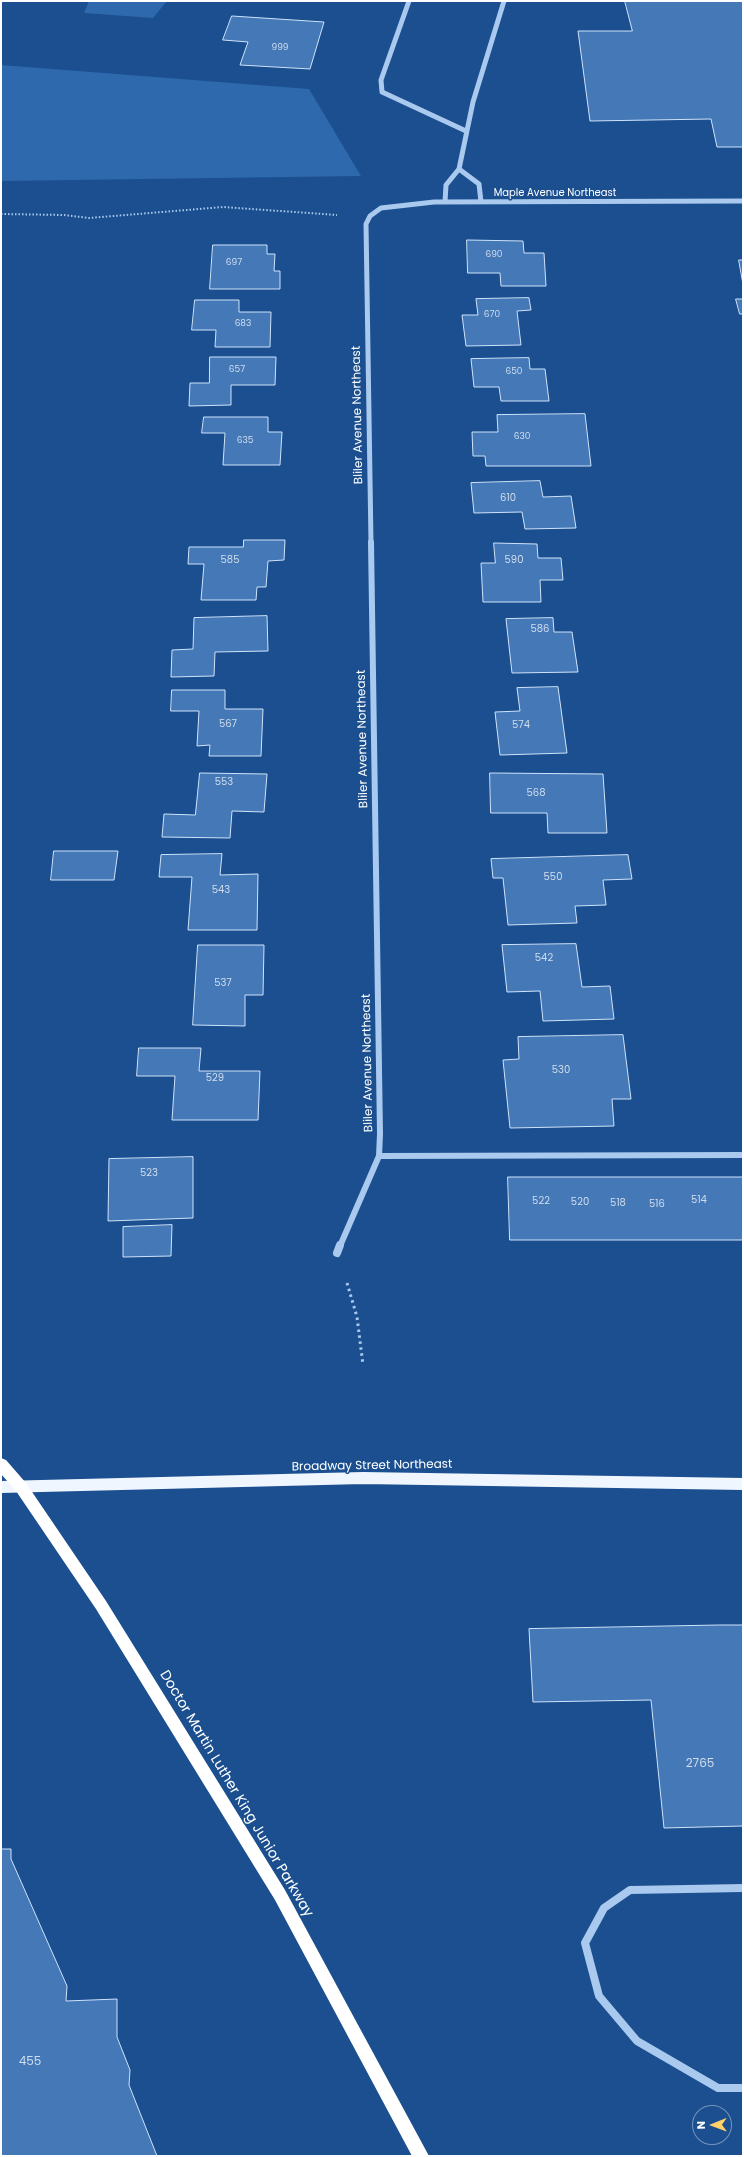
<!DOCTYPE html>
<style>
body{margin:0}
#map{position:relative;width:744px;height:2157px;overflow:hidden;background:#1b4f8f;font-family:Poppins,sans-serif}
canvas{display:block}
.frame{position:absolute;inset:0;border:2px solid #fff;pointer-events:none}
.north{position:absolute;left:692px;top:2105px;width:40px;height:40px;box-sizing:border-box;background:#1b4f8f;border:1px solid #7695bc;border-radius:50%;rotate:269deg;font-size:11px;font-weight:700;line-height:16px;text-align:center;color:#fff}
.north::after{content:'';display:block;margin:auto;width:14px;height:18px;background:#ffd166;clip-path:polygon(50% 0,100% 100%,50% 72%,0 100%)}
</style>
<div id="map">
<canvas width="744" height="2157"></canvas>
<div class="frame"></div>
<div class="north">N</div>
</div>
<script>
const c = document.querySelector('canvas').getContext('2d');
c.lineJoin = 'round';
function fillPath(path, color) { c.fillStyle = color; c.fill(path, 'evenodd'); }
function trace(path, color, width, dash) { c.strokeStyle = color; c.lineWidth = width; c.lineCap = dash ? 'butt' : 'round'; c.setLineDash(dash || []); c.stroke(path); }
function write(font, color, halo, rows, align = 'center') {
  c.font = font + ' Poppins,sans-serif'; c.lineWidth = 3; c.setLineDash([]); c.textBaseline = 'middle'; c.strokeStyle = halo; c.fillStyle = color; for (const [text, x, y, turn = 0] of rows) {
    c.save(); c.translate(x, y); c.rotate((+turn || 0) * Math.PI / 180); c.textAlign = isNaN(turn) ? turn : align; if (halo) c.strokeText(text, 0, 0); c.fillText(text, 0, 0); c.restore();
  }
}
fillPath(new Path2D(`
 M89,1H167L153,18L84,13Z
 M1,65L309,89L361,176L1,181Z`), '#2e69ad');
const building = new Path2D(`
 M625,1H743V147H717L711,119L590,121L578,31H632Z
 M232,16L324,22L310,69L240,65L248,42L223,40Z
 M467,240L523,241L524,253H544L546,286H501L500,273H468Z
 M213,245H267V254H275L274,271H280V289H210Z
 M739,260H743V284Z
 M529,298L531,310L517,311L521,345L466,346L462,315H478L476,299Z
 M736,299H743V314H740Z
 M195,300H239V312H271L270,347H215L216,330H192Z
 M210,357H276L275,385H231V405L189,406L190,383H209Z
 M529,358L530,369H545L549,401H501L499,387H474L471,359Z
 M585,414L591,466H486L485,456H473L472,432H498L497,415Z
 M204,417H268V432H282L280,465H223L225,433H202Z
 M540,481L543,497L571,496L576,528L525,529L522,512L474,513L471,483Z
 M244,540H285L284,560L268,561L266,587H257L256,600H201L204,564H188L189,547H243Z
 M494,543L537,544L538,558H561L563,580H540L541,602H483L481,563H495Z
 M267,616L268,651L215,652L214,676L171,677L172,650L193,649L194,618Z
 M553,618L554,632H572L578,672L512,673L506,619Z
 M558,687L567,753L500,755L495,712L520,711L517,688Z
 M172,690H225V709H263L261,756H209L210,745L197,746L199,711H171Z
 M200,773L267,774L264,812L232,811L230,838L162,837L164,814L195,815Z
 M490,773L603,774L607,833H548L547,813H491Z
 M54,851H118L114,880H51Z
 M222,854L220,875L258,874L257,930H188L192,877H159L161,855Z
 M628,855L632,879L603,880L606,905L575,906L577,923L508,925L503,878H493L491,859Z
 M576,944L582,987L610,986L614,1019L543,1021L540,991L507,992L502,945Z
 M198,945H264L263,995H245V1026L193,1025Z
 M623,1035L631,1099H612L614,1126L510,1128L503,1060L519,1059L518,1037Z
 M139,1048H201L199,1071H260L258,1120H172L175,1076H137Z
 M193,1157V1218L108,1221L109,1159Z
 M508,1177H743V1240H510Z
 M172,1225L171,1256L123,1257V1227Z
 M719,1625H743V1826L664,1828L651,1700L533,1702L529,1629Z
 M1,1849H11V1859L67,1986L66,2001L117,1999V2037L130,2070L129,2085L157,2156H1Z`);
fillPath(building, '#4478b7');
trace(building, '#cfe3fa', 1);
trace(new Path2D(`
 M1,214L64,215L89,218L223,207L337,215`), '#a9c9ee', 2, [1.5, 2]);
trace(new Path2D(`
 M347,1283L357,1317L363,1365`), '#a9c9ee', 3, [2.5, 3.5]);
trace(new Path2D(`
 M409,1L381,80L382,92L466,131
 M459,169L473,102L504,1
 M445,202L446,185L459,169L479,184L481,202
 M371,543L366,224L370,216L381,208L434,202L743,201`), '#a9c9ee', 5);
trace(new Path2D(`
 M379,1156L743,1155
 M340,1246L379,1156L380,1134L371,542`), '#a9c9ee', 6);
trace(new Path2D(`
 M337,1253L340,1245
 M743,1888L630,1890L604,1908L585,1943L599,1996L637,2041L718,2088H743`), '#a9c9ee', 8);
trace(new Path2D(`
 M1,1487L363,1478L743,1484`), '#f0f6ff', 12);
fillPath(new Path2D(`
 M1,1458L6,1460L26,1483L106,1601L285,1890L429,2156H412L275,1900L96,1609L16,1491L1,1474Z`), '#fff');
write('9px', '#d0dded', null, [
 ["999",280,48],
 ["690",494,255],
 ["697",234,263],
 ["670",492,315],
 ["683",243,324],
 ["657",237,370],
 ["650",514,372],
 ["630",522,437],
 ["635",245,441]
]);
write('10px', '#fff', '#1b4f8f', [
 ["Maple Avenue Northeast",555,193]
]);
write('10px', '#d0dded', null, [
 ["610",508,498],
 ["585",230,560],
 ["590",514,560],
 ["586",540,629],
 ["567",228,724],
 ["574",521,725],
 ["553",224,782],
 ["568",536,793],
 ["550",553,877],
 ["543",221,890],
 ["542",544,958],
 ["537",223,983],
 ["530",561,1070],
 ["529",215,1078],
 ["523",149,1173],
 ["514",699,1200],
 ["522",541,1201],
 ["520",580,1202],
 ["518",618,1203],
 ["516",657,1204]
]);
write('12px', '#fff', '#1b4f8f', [
 ["Bliler Avenue Northeast",358,415,-91],
 ["Bliler Avenue Northeast",363,739,-91],
 ["Bliler Avenue Northeast",368,1063,-91],
 ["Broadway Street Northeast",372,1466,-1]
]);
write('12px', '#d0dded', null, [
 ["2765",700,1764],
 ["455",30,2062]
]);
write('14px', '#fff', '#1b4f8f', [
 ["Doctor Martin Luther King Junior Parkway",236,1794,59]
]);
</script>
